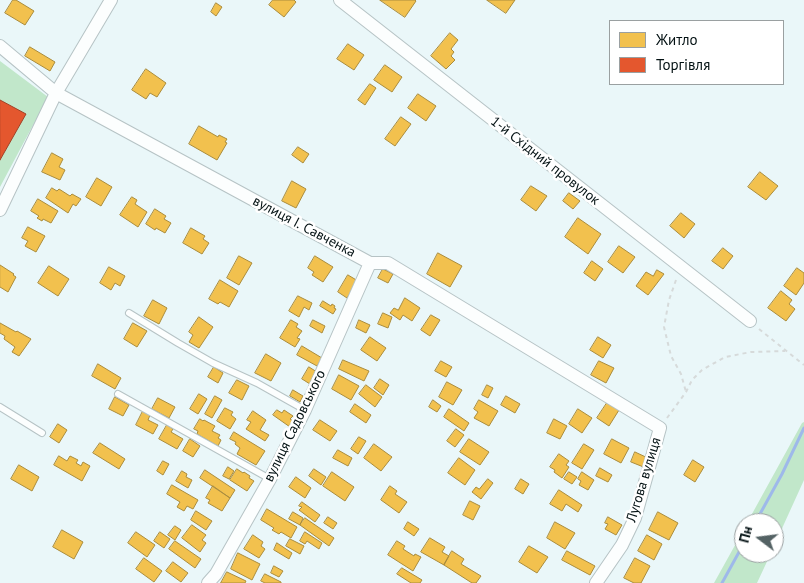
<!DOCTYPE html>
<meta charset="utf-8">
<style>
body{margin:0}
#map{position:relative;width:804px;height:583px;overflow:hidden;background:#eaf7f9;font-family:"PT Sans",sans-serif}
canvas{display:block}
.legend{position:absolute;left:609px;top:20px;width:175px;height:65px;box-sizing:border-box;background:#fff;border:1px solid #9aa0a1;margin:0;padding:6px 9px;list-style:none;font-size:15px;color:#031113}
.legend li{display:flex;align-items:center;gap:10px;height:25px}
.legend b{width:25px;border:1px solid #9aa0a1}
.north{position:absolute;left:734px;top:513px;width:50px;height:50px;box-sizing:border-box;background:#fff;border:1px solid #9aa0a1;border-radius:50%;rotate:285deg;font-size:14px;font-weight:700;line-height:20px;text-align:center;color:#031113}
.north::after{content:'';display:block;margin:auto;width:18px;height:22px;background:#546264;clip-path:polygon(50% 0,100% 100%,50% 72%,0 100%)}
</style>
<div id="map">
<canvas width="804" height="583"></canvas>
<ul class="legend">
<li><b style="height:14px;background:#f2c14e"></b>Житло</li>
<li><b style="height:14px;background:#e4572e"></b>Торгівля</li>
</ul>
<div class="north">Пн</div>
</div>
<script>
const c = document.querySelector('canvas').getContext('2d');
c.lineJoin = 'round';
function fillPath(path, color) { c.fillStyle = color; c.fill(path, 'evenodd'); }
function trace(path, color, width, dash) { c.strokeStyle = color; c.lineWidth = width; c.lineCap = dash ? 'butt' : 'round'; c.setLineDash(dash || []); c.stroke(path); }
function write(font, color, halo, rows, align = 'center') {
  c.font = font + ' "PT Sans",sans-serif'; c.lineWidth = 5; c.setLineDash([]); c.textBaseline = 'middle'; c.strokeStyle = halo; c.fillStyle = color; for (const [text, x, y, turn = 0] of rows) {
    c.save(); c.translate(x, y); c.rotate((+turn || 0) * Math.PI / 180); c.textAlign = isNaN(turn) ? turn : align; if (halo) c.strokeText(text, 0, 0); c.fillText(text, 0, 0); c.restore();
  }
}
fillPath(new Path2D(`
 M0,61L48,97L0,187V160L25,114L0,100Z
 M804,422V480L774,546V523H747L802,423Z
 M744,529V553H771L757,583H714Z`), '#c1e7ca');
const homes = new Path2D(`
 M13,0H16L34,11L25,25L5,13Z
 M273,0H294L296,2L284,17L269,5Z
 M380,0H415L416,1L405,17Z
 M487,0H515L506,13Z
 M216,3L222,7L216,16L211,12Z
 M450,33L458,40L451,49L454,52L451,56L455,60L446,69L431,56Z
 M348,44L364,55L354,70L337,59Z
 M30,47L55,62L50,71L25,56Z
 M385,65L402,77L392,92L374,80Z
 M146,69L166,83L157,97L150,93L146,99L132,90Z
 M370,84L376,88L365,105L358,100Z
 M418,94L436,106L426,121L408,108Z
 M401,117L411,124L395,146L385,139Z
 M199,126L218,137L219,135L227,139L225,142L227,143L217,160L189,144Z
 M298,147L309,154L303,163L292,155Z
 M52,153L63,159L59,167L65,170L60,180L42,172Z
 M760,172L778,186L766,200L748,187Z
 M97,178L112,187L101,206L86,197Z
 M292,181L306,189L296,208L282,201Z
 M531,186L547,196L536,211L521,200Z
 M52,188L57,191L59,189L70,196L72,194L81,199L76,206L73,204L68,213L46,198Z
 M569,193L580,201L573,209L563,201Z
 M132,197L137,200L135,204L147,212L138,227L120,215Z
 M38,199L58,211L51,223L43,219L42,221L37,218L39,216L31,211Z
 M155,209L166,216L164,219L171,223L165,233L156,228L155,230L146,224Z
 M681,213L695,224L684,238L670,226Z
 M578,218L601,234L588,254L565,237Z
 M28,227L45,236L36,252L25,246L28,241L22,238Z
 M191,228L205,236L203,239L209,243L202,254L183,243Z
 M619,246L635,257L623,273L608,262Z
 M723,248L733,256L723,269L712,261Z
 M438,253L462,266L450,287L427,274Z
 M239,256L252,263L239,285L227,278Z
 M315,256L333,267L323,282L312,275L314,272L308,268Z
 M592,261L603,269L595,281L584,273Z
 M0,265L14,274L13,275L16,277L8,292L0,287Z
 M49,266L69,279L58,296L38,283Z
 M109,267L125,276L120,286L115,283L111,290L100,283Z
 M797,268L804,273V283L796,295L784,286Z
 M383,269L393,274L388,283L378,278Z
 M657,270L664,274L648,295L636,286L646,272L653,276Z
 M348,275L358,281L347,298L338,292Z
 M220,280L238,291L229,307L220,302L218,304L209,299Z
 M781,291L792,300L789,304L795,309L786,321L768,308Z
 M298,296L312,303L309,310L304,307L299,317L289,311Z
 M405,298L420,308L412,321L403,315L400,320L390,313L394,308L398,310Z
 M153,300L167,308L159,324L144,316Z
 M323,301L331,306L332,304L335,306L334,308L336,309L333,314L320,306Z
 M383,313L392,317L388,328L378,324Z
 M431,315L440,320L430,336L421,330Z
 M199,317L213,327L199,348L189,342L193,335L189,332Z
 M291,320L298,324L296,327L302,331L297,338L300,339L295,347L280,338Z
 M313,320L325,326L322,333L310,326Z
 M359,320L370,325L366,333L356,328Z
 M0,323L16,332L17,331L31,339L19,356L12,352L15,347L4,339L5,336L0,333Z
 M133,323L147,331L137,347L124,339Z
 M370,337L386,348L377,361L361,350Z
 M598,337L611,345L603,358L590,350Z
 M302,346L322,358L317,366L297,355Z
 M266,354L281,363L271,381L255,373Z
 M343,360L369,371L364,381L339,369Z
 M441,361L452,367L446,377L435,371Z
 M599,361L614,368L606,383L591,375Z
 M98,364L121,378L115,389L92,376Z
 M214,367L223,373L218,383L208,377Z
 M309,367L317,372L310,384L302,379Z
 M339,375L359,386L351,400L332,389Z
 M380,379L389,385L383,395L374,388Z
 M237,380L249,386L242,400L229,393Z
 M447,382L462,390L453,405L439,397Z
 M366,385L382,397L375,407L359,394Z
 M487,385L493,388L488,398L482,395Z
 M293,390L303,396L300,402L290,396Z
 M199,394L207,399L198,414L190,409Z
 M215,396L222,400L212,418L205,414Z
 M506,396L520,404L515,413L501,405Z
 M115,397L129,405L123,416L109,409Z
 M158,398L175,407L169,418L152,409Z
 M433,400L441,406L437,412L429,407Z
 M479,400L498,411L489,426L474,418L478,412L474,409Z
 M607,403L619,410L609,426L597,418Z
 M355,404L371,415L366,423L350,412Z
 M225,408L233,412L231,415L236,419L230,429L217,421Z
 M449,409L469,423L464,431L444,417Z
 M578,409L592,418L582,433L569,424Z
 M277,410L282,413L284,410L293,416L290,419L293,421L290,427L273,415Z
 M143,411L150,415L148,420L158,425L153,434L136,425Z
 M253,411L266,420L260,430L269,435L265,441L246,429L251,422L247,420Z
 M200,419L203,421L204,420L215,426L212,431L220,435L218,438L221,440L218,446L197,434L198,431L194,429Z
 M554,419L567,426L560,439L547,433Z
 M320,420L337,431L330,441L313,430Z
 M58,424L67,430L59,443L50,437Z
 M167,425L173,429L171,432L183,439L177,449L159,439Z
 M456,429L464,435L455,447L447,441Z
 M234,432L265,451L256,465L237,454L240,448L235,444L236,442L230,439Z
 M359,437L366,441L358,454L351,449Z
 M190,439L200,446L193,457L183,451Z
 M469,439L489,452L480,465L460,452Z
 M612,439L629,448L621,463L604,454Z
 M100,443L125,459L119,469L93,453Z
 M374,444L392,457L381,471L364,458Z
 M584,444L594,450L582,469L572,463Z
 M338,450L352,458L348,466L333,458Z
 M635,452L650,459L646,468L631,462Z
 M559,454L569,461L566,465L569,467L562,478L554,472L555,470L550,467Z
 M59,456L67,461L70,456L78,460L76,463L81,466L83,462L90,466L82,481L54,465Z
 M459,458L475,470L465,485L448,473Z
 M693,460L704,467L695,482L684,475Z
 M163,461L169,464L163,475L157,471Z
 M19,465L39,477L32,491L11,479Z
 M228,467L234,471L229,479L223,476Z
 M600,468L612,475L608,482L596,476Z
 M237,469L243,473L244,472L250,476L249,478L254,481L247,491L230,480Z
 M314,469L326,477L321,485L309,476Z
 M205,470L235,490L230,498L200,478Z
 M182,471L187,474L186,477L192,480L188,488L176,481Z
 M332,472L354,487L345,501L323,486Z
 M569,472L577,477L572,484L564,479Z
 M582,472L594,480L588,490L579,485L581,481L578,479Z
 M296,477L311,488L305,498L289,487Z
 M488,479L493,483L481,499L472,492L476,487L479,489Z
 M521,479L529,484L523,494L515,489Z
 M172,485L198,500L193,509L187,506L184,511L177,507L180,502L167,494Z
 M213,486L230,498L222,511L208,503L210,500L206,498Z
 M390,486L397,491L395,494L407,502L399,513L381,500Z
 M559,490L582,505L578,512L566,504L562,511L550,504Z
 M470,501L480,506L473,520L463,515Z
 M302,502L320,515L315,522L299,510L302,507L299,506Z
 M267,509L297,527L291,538L281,532L279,534L272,530L274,528L261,520Z
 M196,511L212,521L206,530L191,520Z
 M293,512L303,518L300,525L289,519Z
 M658,512L678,523L669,540L649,530Z
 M328,517L337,523L333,529L324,523Z
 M608,517L622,525L616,535L605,529L608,524L605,523Z
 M305,518L334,538L329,546L300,525Z
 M408,522L419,529L414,536L404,529Z
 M555,522L575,533L565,549L547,538Z
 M192,525L206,535L202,540L206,543L200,552L182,538Z
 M175,526L181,530L175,540L168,535Z
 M62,530L83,542L74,559L53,547Z
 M136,532L155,545L147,557L128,543Z
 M160,532L170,539L164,548L154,541Z
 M305,532L322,543L319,549L307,541L305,544L300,541Z
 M253,535L263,542L261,546L265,549L259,558L244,549Z
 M647,535L662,544L654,560L638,551Z
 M430,538L445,547L442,552L449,556L444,565L421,552Z
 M290,539L304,546L300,554L286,546Z
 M175,541L201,559L195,568L169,549Z
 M397,541L405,546L403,549L414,556L415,554L421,557L413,571L388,555Z
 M277,543L292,553L289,559L274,550Z
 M529,546L548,557L537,573L519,562Z
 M452,551L464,559L461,564L481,576L476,583H472L444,565Z
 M567,551L595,566L590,575L562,560Z
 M238,553L260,564L252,580L231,569Z
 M144,558L162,571L154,582L136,569Z
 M635,558L650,566L641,583H634L624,578Z
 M173,562L188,573L181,582L166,571Z
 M274,566L283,571L279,577L271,573Z
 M402,568L422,580L420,583H411L397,574Z
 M227,572L246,581L245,583H221Z
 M265,574L281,582V583H265L261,581Z`);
fillPath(homes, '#f2c14e');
trace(homes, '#aa8c3c', 1);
const shops = new Path2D(`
 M0,100L26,114L0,160Z`);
fillPath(shops, '#e4572e');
trace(shops, '#a04226', 1);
trace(new Path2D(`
 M755,523L782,474L804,428
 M722,583L744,543`), '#9eb9ea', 3);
const lane = new Path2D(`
 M129,313L178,343L213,363L257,383L305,410
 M118,394L270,479
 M0,407L42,433`);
const street = new Path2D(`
 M340,0L750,321
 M0,46L56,93L111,0
 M0,210L56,93L370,263H388L660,428L635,518L622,545L596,583
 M208,583L216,574L270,479L305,410L370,263`);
trace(lane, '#b6c3c5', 8);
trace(street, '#b6c3c5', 14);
trace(new Path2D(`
 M676,280L669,300L664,327L671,356L681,374L686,392
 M759,329L804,365
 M667,418L686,392L692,380L702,370L725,357L751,352L785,351`), '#d6dada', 2, [4, 4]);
trace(lane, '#fcfefe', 6);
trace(street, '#fcfefe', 12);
write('14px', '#031113', '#fff', [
 ["1-й Східний провулок",545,161,38],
 ["вулиця І. Савченка",304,227,28],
 ["вулиця Садовського",295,426,-64],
 ["Лугова вулиця",644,480,-73]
]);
</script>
